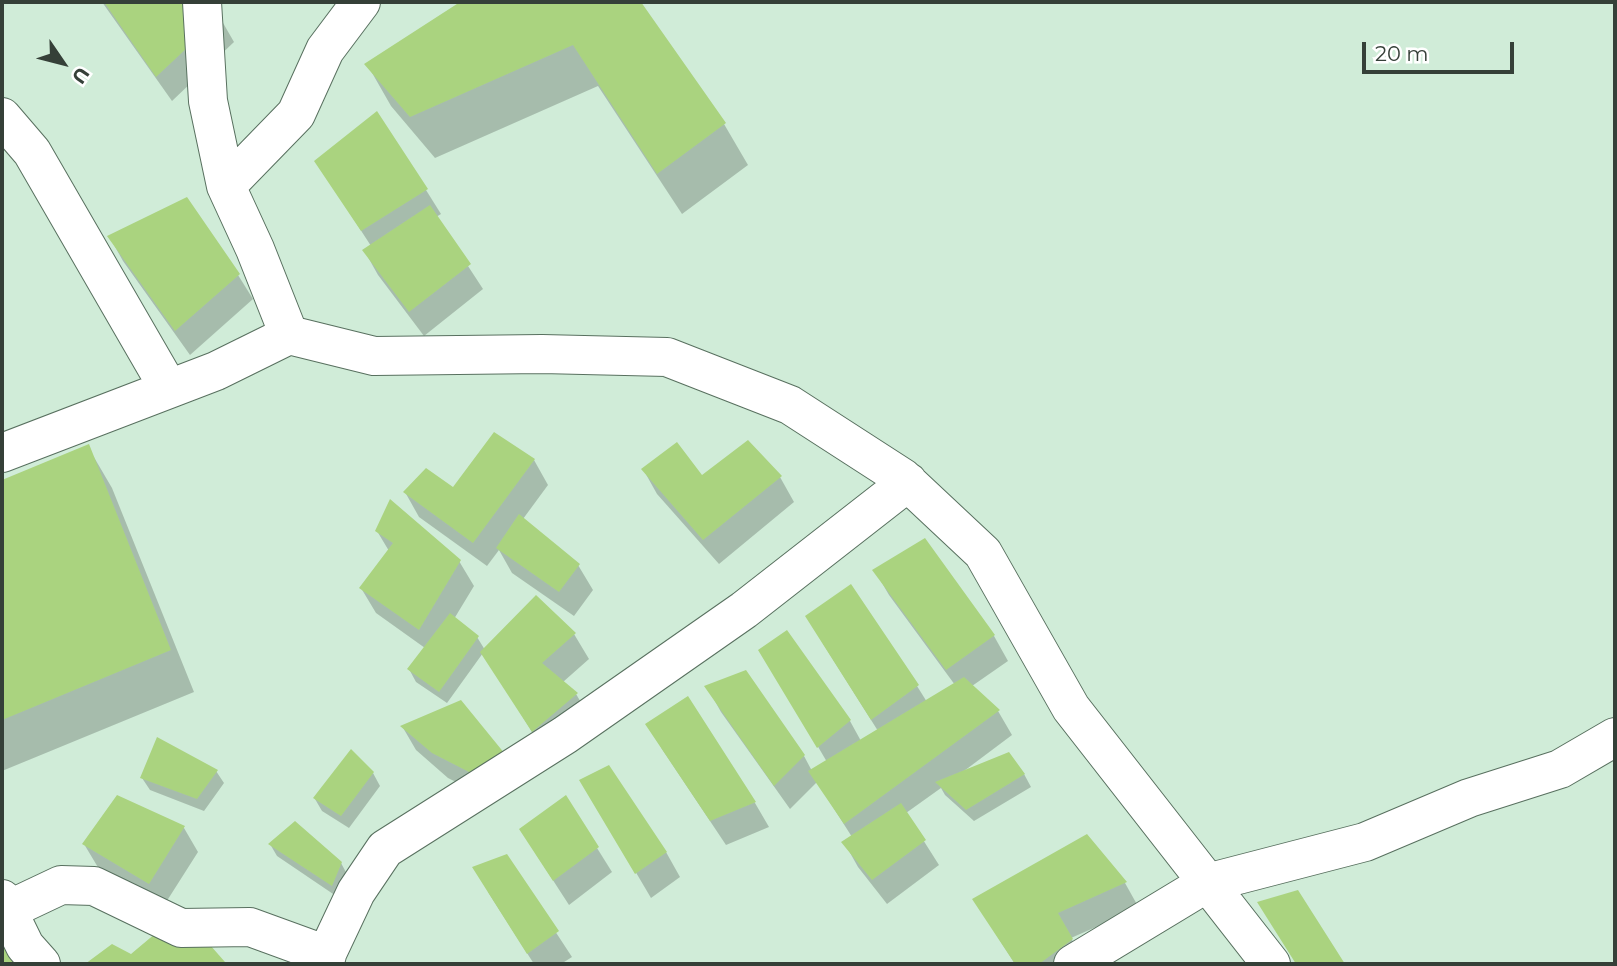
<!DOCTYPE html>
<style>
body{margin:0}
#map{position:relative;width:1617px;height:966px;overflow:hidden;background:#d0ecd8;font-family:Montserrat,sans-serif}
canvas{display:block}
.frame{position:absolute;inset:0;border:4px solid #354038;pointer-events:none}
.north{position:absolute;left:28px;top:28px;width:70px;height:70px;-webkit-text-stroke:5px #fff;paint-order:stroke;rotate:125deg;font-size:19px;font-weight:700;line-height:28px;text-align:center;color:#354038}
.north::after{content:'';display:block;margin:auto;width:24px;height:32px;background:#354038;clip-path:polygon(50% 0,100% 100%,50% 72%,0 100%)}
.scale{position:absolute;left:1362px;top:42px;width:152px;height:32px;box-sizing:border-box;border:4px solid #354038;border-top:0;padding-left:9px;font-size:21px;line-height:24px;white-space:nowrap;color:#354038;-webkit-text-stroke:5px #fff;paint-order:stroke}
</style>
<div id="map">
<canvas width="1617" height="966"></canvas>
<div class="frame"></div>
<div class="north">U</div>
<div class="scale">20 m</div>
</div>
<script>
const c = document.querySelector('canvas').getContext('2d');
c.lineJoin = 'round';
function fillPath(path, color) { c.fillStyle = color; c.fill(path, 'evenodd'); }
function trace(path, color, width, dash) { c.strokeStyle = color; c.lineWidth = width; c.lineCap = dash ? 'butt' : 'round'; c.setLineDash(dash || []); c.stroke(path); }
fillPath(new Path2D(`
 M102,2H211L234,42L172,101Z
 M463,2H638L724,124L748,165L682,214L598,86L435,158L391,106L367,64Z
 M316,161L426,190L441,214L436,217L483,289L424,336L378,275L364,250L371,246Z
 M109,236L238,275L253,299L190,355L123,261Z
 M88,447L112,488L194,692L2,771V482Z
 M534,460L548,485L523,519L578,565L593,590L574,616L512,573L499,550L487,566L419,517L405,492L453,490Z
 M643,469L701,478L780,477L794,502L719,564L657,494Z
 M377,531L459,561L474,586L454,619L477,637L485,650L574,634L589,659L563,682L576,694L591,719L547,756L483,653L447,703L416,682L409,669L425,648L376,613L361,588L389,551Z
 M924,540L994,636L1008,661L972,686L998,711L1012,735L964,771L1024,774L1031,787L974,821L945,795L941,788L906,813L939,865L887,904L858,867L844,842L852,837L817,782L790,809L721,712L707,687L804,756L812,771L827,762L761,650L850,721L861,741L878,731L822,642L917,686L927,702L955,685L889,595L875,571Z
 M687,699L755,803L769,827L726,845L662,749L648,724Z
 M402,726L504,755L486,797L448,778L416,750Z
 M216,771L224,783L204,811L150,790L142,778Z
 M373,773L380,786L349,828L322,811L315,799Z
 M582,781L666,852L680,877L651,898Z
 M184,828L198,852L163,907L99,869L84,844Z
 M1087,836L1125,883L1139,908L1071,938L1085,964H1015L974,900Z
 M270,844L341,863L348,876L339,898L277,856Z
 M597,848L612,872L569,905L536,854Z
 M506,856L572,957L561,964H534L488,892Z
 M181,914L224,964H88L112,946L131,956Z`), '#0003');
fillPath(new Path2D(`
 M104,2H213L221,16L156,77Z
 M460,2H641L726,123L657,174L573,45L410,117L364,64Z
 M377,111L428,189L361,231L314,161Z
 M187,197L240,274L175,331L107,236Z
 M430,205L471,264L409,312L362,250Z
 M494,432L535,459L473,543L403,492L426,468L453,487Z
 M748,440L782,476L703,540L641,469L677,442L702,475Z
 M89,444L171,650L2,720V480Z
 M390,499L461,560L419,630L359,588L393,543L375,531Z
 M519,514L580,564L559,592L496,548Z
 M925,538L995,635L946,670L872,570Z
 M851,584L919,685L871,720L805,616Z
 M536,595L576,633L542,663L578,693L532,732L480,652Z
 M450,613L479,636L439,692L407,669Z
 M787,630L851,720L817,748L758,650Z
 M746,670L805,755L774,786L704,686Z
 M964,677L1000,710L844,824L808,771Z
 M688,696L756,802L710,821L645,724Z
 M461,700L505,754L471,773L432,753L400,726Z
 M157,737L218,770L197,799L140,778Z
 M351,749L374,772L341,816L313,798Z
 M1009,752L1025,774L966,810L935,782Z
 M609,765L667,852L635,874L579,780Z
 M117,795L185,826L149,884L82,844Z
 M566,795L599,847L553,881L519,829Z
 M901,803L926,840L872,880L841,842Z
 M295,821L342,862L332,886L268,844Z
 M1087,834L1127,882L1058,913L1073,939L1039,964H1015L972,899Z
 M507,854L559,931L527,954L472,867Z
 M1298,890L1345,964H1296L1257,902Z
 M181,912L225,962L222,964H85L112,944L131,954Z
 M2,940L16,964H2Z`), '#aad37f');
const street = new Path2D(`
 M202,2L208,101L226,186L255,249L289,335
 M2,117L32,152L169,389
 M226,186L296,114L325,50L361,2
 M2,453L216,371L289,335L374,356L542,354L667,357L790,405L903,478L983,553L1071,708L1271,964
 M2,899L25,946L41,964
 M6,911L61,885L94,886L181,928L250,927L327,955
 M322,964L356,892L385,849L565,735L744,610L908,482
 M1073,964L1207,883L1365,842L1469,798L1560,769L1615,737`);
trace(street, '#58705f', 40);
trace(street, '#fff', 38);
</script>
